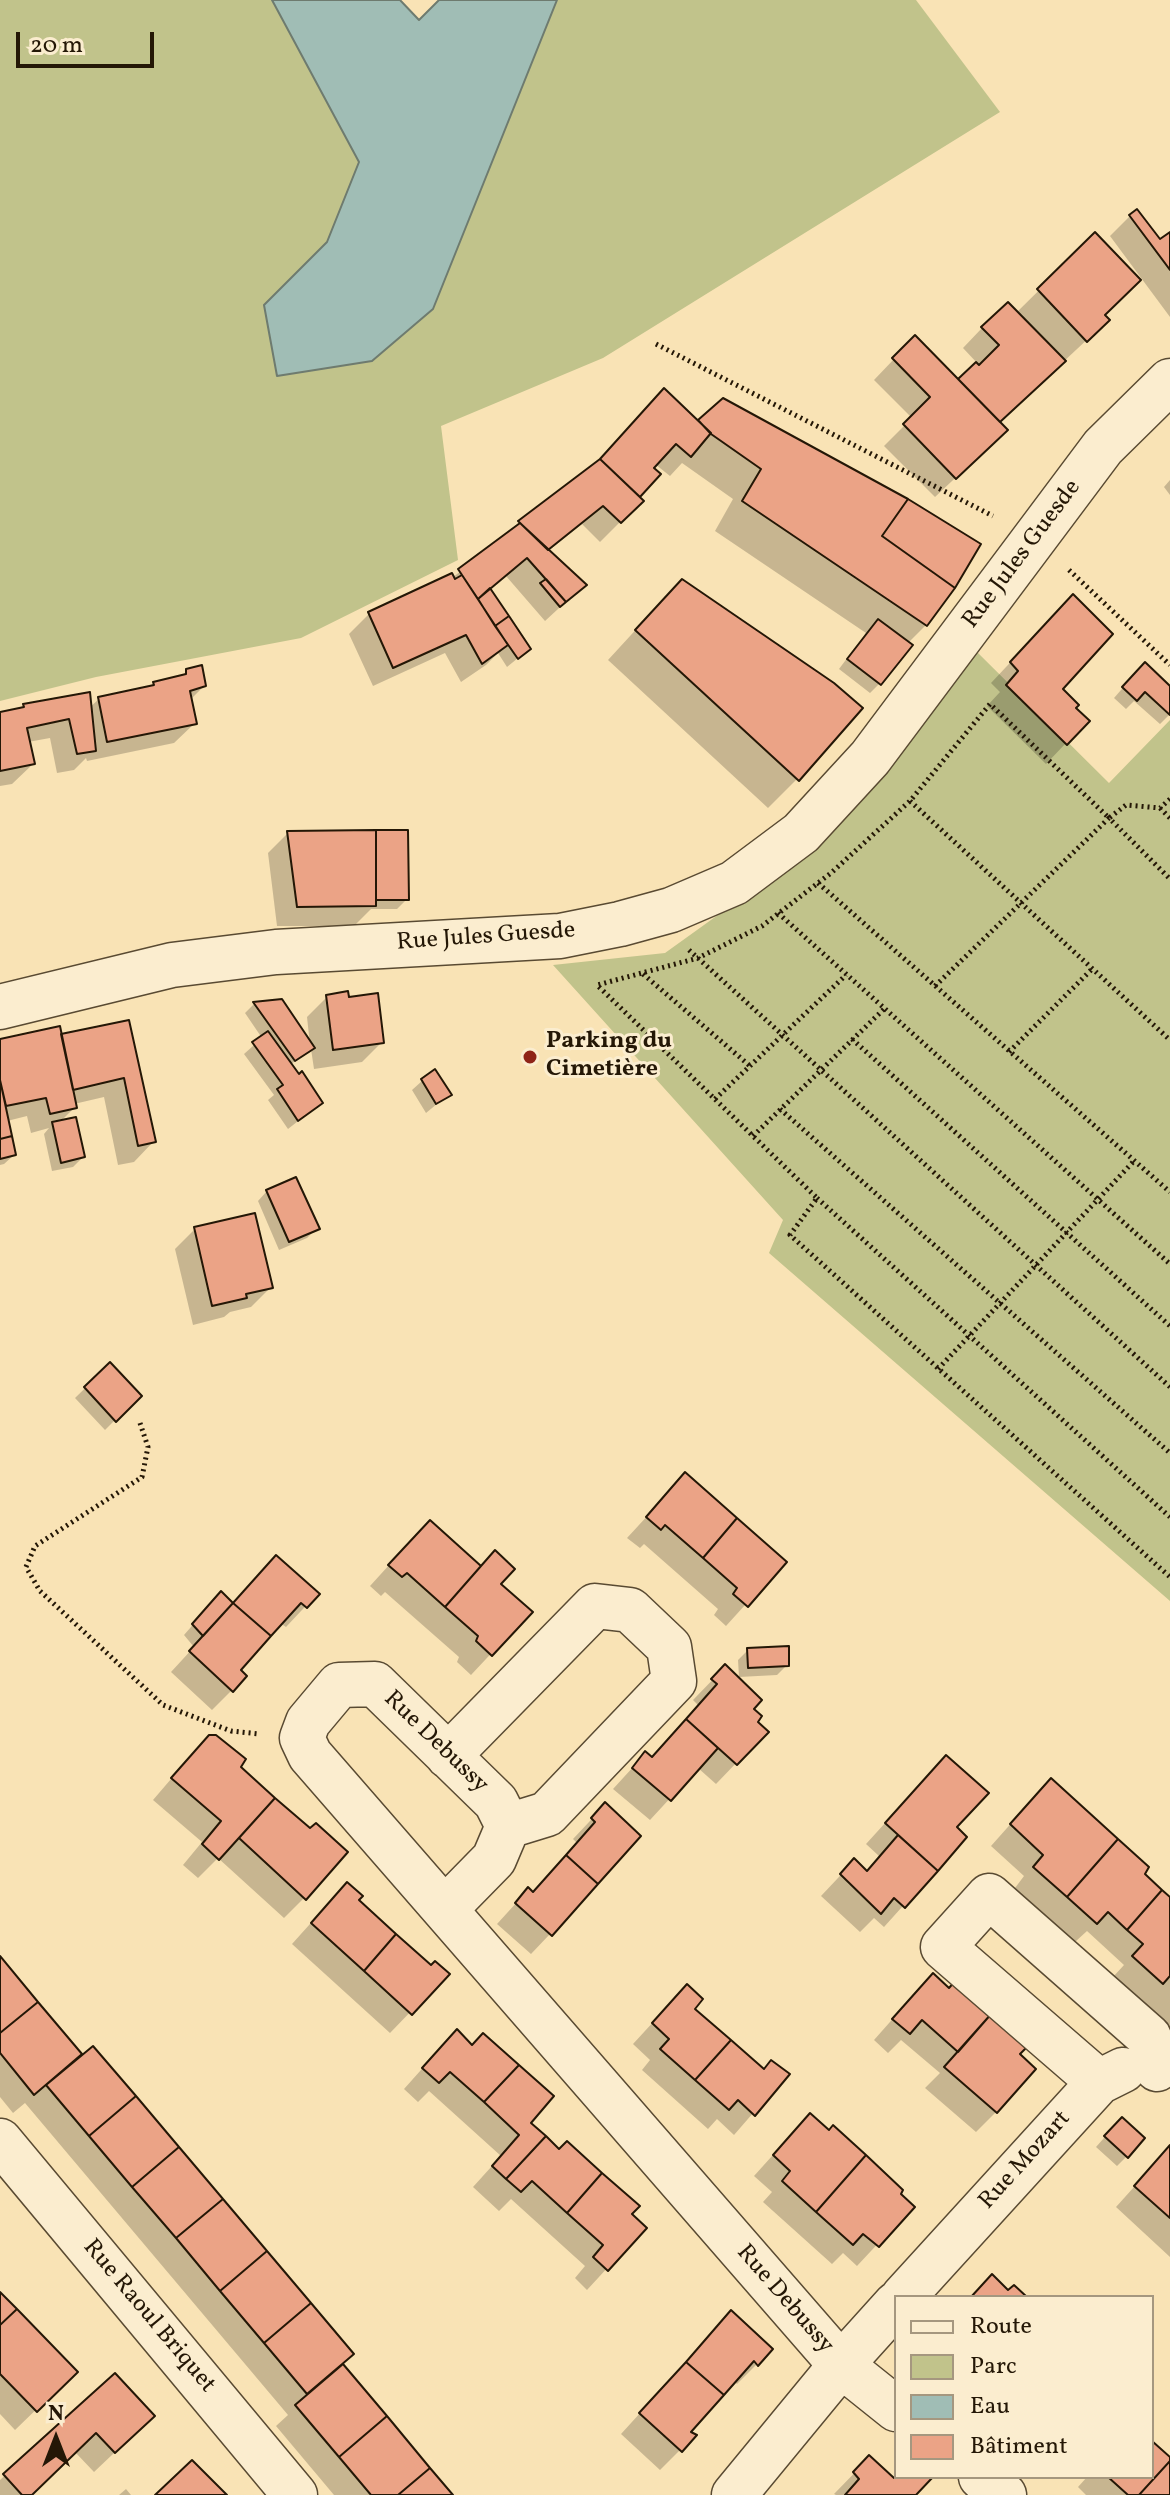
<!DOCTYPE html>
<meta charset="utf-8">
<style>
body{margin:0}
#map{position:relative;width:1170px;height:2495px;overflow:hidden;background:#f9e3b5;font-family:Vollkorn,serif}
canvas{display:block}
.legend{position:absolute;left:894px;top:2295px;width:260px;height:184px;box-sizing:border-box;background:#fbedcf;border:2px solid #a5977f;margin:0;padding:10px 14px;list-style:none;font-size:24px;color:#241706}
.legend li{display:flex;align-items:center;gap:16px;height:40px}
.legend b{width:40px;border:2px solid #a5977f}
.north{position:absolute;left:16px;top:2399px;width:80px;height:80px;-webkit-text-stroke:6px #fbedcf;paint-order:stroke;rotate:0deg;font-size:22px;font-weight:700;line-height:32px;text-align:center;color:#241706}
.north::after{content:'';display:block;margin:auto;width:28px;height:36px;background:#241706;clip-path:polygon(50% 0,100% 100%,50% 72%,0 100%)}
.scale{position:absolute;left:16px;top:32px;width:138px;height:36px;box-sizing:border-box;border:4px solid #241706;border-top:0;padding-left:10px;font-size:24px;line-height:28px;white-space:nowrap;color:#241706;-webkit-text-stroke:6px #fbedcf;paint-order:stroke}
</style>
<div id="map">
<canvas width="1170" height="2495"></canvas>
<ul class="legend">
<li><b style="height:10px;background:#fbedcf"></b>Route</li>
<li><b style="height:22px;background:#c1c38b"></b>Parc</li>
<li><b style="height:22px;background:#a0bdb5"></b>Eau</li>
<li><b style="height:22px;background:#eba386"></b>Bâtiment</li>
</ul>
<div class="north">N</div>
<div class="scale">20 m</div>
</div>
<script>
const c = document.querySelector('canvas').getContext('2d');
c.lineJoin = 'round';
function fillPath(path, color) { c.fillStyle = color; c.fill(path, 'evenodd'); }
function trace(path, color, width, dash) { c.strokeStyle = color; c.lineWidth = width; c.lineCap = dash ? 'butt' : 'round'; c.setLineDash(dash || []); c.stroke(path); }
function write(font, color, halo, rows, align = 'center') {
  c.font = font + ' Vollkorn,serif'; c.lineWidth = 6; c.setLineDash([]); c.textBaseline = 'middle'; c.strokeStyle = halo; c.fillStyle = color; for (const [text, x, y, turn = 0] of rows) {
    c.save(); c.translate(x, y); c.rotate((+turn || 0) * Math.PI / 180); c.textAlign = isNaN(turn) ? turn : align; if (halo) c.strokeText(text, 0, 0); c.fillText(text, 0, 0); c.restore();
  }
}
fillPath(new Path2D(`
 M0,0H272L359,162L327,243L264,305L433,309L557,0H916L1000,112L603,358L441,426L458,560L301,638L96,677L0,701Z
 M977,652L1109,783L1170,720V1601L769,1253L783,1220L553,965L665,953L807,851Z`), '#c1c38b');
const water = new Path2D(`
 M272,0H400L419,20L439,0H557L433,309L372,361L277,376L264,305L327,242L359,162Z`);
fillPath(water, '#a0bdb5');
trace(water, '#6e7b6f', 2);
fillPath(new Path2D(`
 M1130,216L1160,242L1170,234V317L1110,236Z
 M1095,235L1103,315L1108,320L998,423L985,450L935,497L884,446L912,418L874,380L895,358L958,382L978,364L963,348L982,328L1016,313Z
 M723,400L926,625L907,644L880,683L870,693L839,669L866,633L715,531L733,499L682,463L670,476L655,464L651,468L658,474L637,497L641,501L600,542L582,524L547,552L584,585L545,621L506,576L489,590L529,649L507,667L498,653L486,665L461,682L445,653L373,686L349,634L369,614L452,578L595,465L645,411L698,423Z
 M1170,480V495L1164,487Z
 M653,611L797,779L768,808L608,660Z
 M1053,617L1061,689L1073,709L1087,721L1046,764L987,706L1000,692L991,683Z
 M187,671L204,686L190,700L195,723L174,743L87,761L86,758L74,770L57,773L50,738L28,742L33,764L12,784L0,786V714L20,710L24,706L89,708L99,699L150,688L154,684L181,677Z
 M1135,674L1170,689V714L1160,724L1134,701L1126,709L1114,698Z
 M288,833L407,899L397,909H371L354,926H277L268,853Z
 M327,997L347,999L382,1042L362,1062L314,1069L311,1049L290,1065L321,1103L288,1129L268,1100L274,1095L244,1054L262,1038L245,1013L254,1004L310,1045L307,1017Z
 M128,1022L154,1141L134,1162L118,1165L104,1097L74,1104L75,1107L59,1123L83,1157L73,1167L52,1171L44,1134L49,1128L31,1133L27,1116L7,1121L14,1155L4,1164L0,1165V1041L60,1036Z
 M422,1081L449,1094L426,1113L412,1090Z
 M267,1191L317,1228L307,1238L279,1250L258,1201Z
 M195,1229L271,1287L251,1307L230,1312L224,1317L193,1325L175,1249Z
 M110,1364L139,1396L105,1430L75,1398Z
 M685,1475L784,1562L726,1626L714,1615L718,1609L644,1544L640,1548L627,1538Z
 M410,1542L498,1584L530,1612L471,1675L457,1662L459,1657L385,1592L381,1596L370,1586Z
 M317,1594L286,1627L280,1623L238,1670L232,1690L212,1710L171,1672L194,1647L184,1635L211,1604H232Z
 M748,1650L787,1665L777,1675L739,1677L738,1660Z
 M725,1667L751,1710L755,1722L766,1732L716,1784L698,1768L650,1820L613,1789L645,1754L651,1759L698,1705L693,1700Z
 M189,1758L239,1767L310,1831L304,1898L284,1918L218,1858L198,1878L183,1865L202,1842L153,1800Z
 M926,1778L954,1827L965,1837L884,1927L874,1918L860,1932L821,1896L854,1861L866,1872L879,1856L866,1844Z
 M1031,1801L1142,1874L1170,1900V2027L1113,1977L1124,1965L1087,1931L1075,1942L1015,1888L1024,1876L991,1846Z
 M605,1805L550,1934L531,1954L497,1924L528,1890L532,1894L577,1843L573,1839Z
 M356,1901L431,1968L447,1974L390,2033L292,1944L327,1905Z
 M0,1959L341,2365L451,2495H334L276,2426L288,2415L25,2103L13,2113L0,2097Z
 M913,1996L1017,2054L996,2112L976,2132L925,2088L940,2073L901,2040L888,2053L874,2040Z
 M667,2007L692,2009L763,2071L787,2074L734,2135L717,2119L708,2129L642,2070L650,2060L633,2044Z
 M437,2052L528,2123L644,2228L587,2290L575,2278L585,2266L511,2199L499,2211L473,2187L501,2156L429,2091L418,2102L404,2089Z
 M1112,2129L1127,2156L1117,2166L1096,2147Z
 M790,2136L898,2195L912,2207L857,2266L843,2253L832,2264L763,2202L772,2192L754,2176Z
 M1170,2147V2257L1116,2207Z
 M0,2296L75,2372L15,2430L0,2414Z
 M731,2313L757,2364L737,2384L734,2381L688,2432L694,2436L660,2470L621,2434Z
 M115,2375L132,2436L94,2472L75,2452L30,2495H0V2480Z
 M1152,2443L1170,2460V2495H1086L1078,2487L1087,2477H1152Z
 M869,2458L894,2481L898,2477H930L914,2495H836L834,2494Z
 M126,2489L131,2495H119Z`), '#0003');
const building = new Path2D(`
 M1137,209L1160,239L1170,232V270L1129,215Z
 M1095,232L1141,280L1105,315L1110,320L1087,342L1037,289Z
 M1008,302L1066,361L1000,422L958,379L976,362L979,365L999,345L981,327Z
 M915,335L1008,430L956,479L903,424L930,397L892,358Z
 M664,388L711,433L691,457L676,444L654,468L661,474L640,497L600,459Z
 M723,398L908,499L882,536L955,588L927,626L742,501L761,469L711,434L698,420Z
 M600,459L644,501L621,523L603,506L548,550L518,521Z
 M908,499L981,544L955,588L882,536Z
 M520,523L587,585L566,602L527,558L478,599L458,569Z
 M452,573L455,579L462,575L508,645L482,664L466,635L393,668L368,612Z
 M546,579L566,602L560,607L540,583Z
 M682,579L834,683L863,708L799,781L635,630Z
 M490,588L509,616L495,626L478,599Z
 M1073,594L1113,634L1063,689L1079,705L1076,708L1090,721L1067,745L1006,685L1018,671L1010,662Z
 M509,616L531,649L518,659L495,626Z
 M878,619L913,645L881,685L847,659Z
 M1145,662L1170,686V715L1145,692L1137,701L1122,687Z
 M202,665L206,686L190,691L197,724L107,742L98,697L154,685L153,682L186,674V669Z
 M90,692L96,751L77,754L69,719L27,728L35,764L0,771V712L24,707L23,704Z
 M376,830H408L409,900H376Z
 M376,830V906L297,907L287,831Z
 M348,991L349,997L378,993L384,1043L333,1050L326,995Z
 M282,999L315,1048L295,1061L253,1002Z
 M129,1020L156,1142L138,1146L124,1078L73,1090L61,1034Z
 M60,1026L77,1108L50,1114L46,1098L6,1106L0,1080V1039Z
 M268,1031L299,1074L302,1071L323,1103L298,1121L277,1089L283,1085L252,1042Z
 M435,1069L452,1095L436,1104L421,1079Z
 M0,1080L12,1136L0,1139Z
 M76,1117L85,1157L61,1163L52,1122Z
 M12,1136L16,1155L0,1159V1139Z
 M296,1177L320,1229L289,1242L266,1190Z
 M255,1213L273,1288L246,1294L247,1298L212,1306L194,1227Z
 M110,1362L142,1396L116,1422L84,1387Z
 M685,1472L737,1518L703,1558L665,1525L661,1530L646,1517Z
 M737,1518L787,1562L748,1607L733,1594L737,1588L703,1558Z
 M430,1520L481,1566L445,1607L407,1573L402,1577L388,1565Z
 M495,1550L515,1569L501,1584L533,1612L492,1656L476,1641L478,1636L445,1607Z
 M276,1555L320,1594L307,1608L301,1603L271,1636L233,1603Z
 M221,1591L233,1603L203,1636L192,1624Z
 M233,1603L271,1636L241,1670L247,1676L233,1692L189,1651Z
 M789,1646V1666L748,1668L747,1648Z
 M725,1664L762,1700L754,1709L762,1716L758,1722L769,1732L737,1765L686,1719L717,1684L711,1679Z
 M686,1719L718,1748L671,1801L632,1768L645,1751L652,1757Z
 M209,1735H216L246,1759L241,1767L275,1798L219,1860L202,1844L221,1821L171,1778Z
 M946,1755L989,1793L957,1827L967,1837L938,1871L885,1823Z
 M1051,1778L1118,1839L1067,1897L1033,1867L1043,1855L1010,1824Z
 M275,1798L310,1828L316,1823L348,1852L306,1900L239,1838Z
 M605,1802L641,1836L598,1884L566,1855L595,1822L591,1818Z
 M898,1835L938,1871L905,1908L894,1898L881,1914L840,1874L854,1858L867,1871Z
 M1118,1839L1149,1867L1145,1874L1162,1890L1127,1930L1108,1912L1097,1924L1067,1897Z
 M566,1855L598,1884L552,1936L515,1903L528,1887L533,1892Z
 M347,1882L363,1896L359,1900L396,1934L364,1971L311,1923Z
 M1162,1890L1170,1897V1976L1163,1984L1132,1956L1143,1944L1127,1930Z
 M396,1934L431,1965L435,1961L450,1974L412,2015L364,1971Z
 M0,1956L38,2002L0,2033Z
 M933,1973L949,1988L956,1980L992,2013L958,2052L922,2020L910,2034L892,2019Z
 M687,1984L703,1999L695,2009L731,2040L695,2080L660,2049L669,2039L652,2023Z
 M38,2002L82,2054L34,2095L0,2053V2033Z
 M992,2013L1028,2046L1020,2054L1036,2069L997,2113L944,2067Z
 M457,2029L472,2045L483,2033L519,2065L484,2102L450,2072L439,2083L422,2068Z
 M731,2040L764,2069L771,2060L790,2074L755,2116L738,2100L729,2110L695,2080Z
 M93,2046L136,2096L89,2136L46,2085Z
 M519,2065L554,2096L531,2123L546,2136L506,2179L492,2166L519,2135L484,2102Z
 M136,2096L179,2147L132,2187L89,2136Z
 M810,2113L829,2130L833,2125L866,2155L816,2212L782,2181L790,2171L773,2155Z
 M1122,2117L1145,2138L1128,2158L1104,2136Z
 M546,2136L559,2149L567,2141L602,2173L567,2213L532,2181L521,2192L506,2179Z
 M1170,2145V2218L1134,2186Z
 M179,2147L223,2199L176,2238L132,2187Z
 M866,2155L903,2190L901,2194L915,2207L879,2247L863,2234L853,2245L816,2212Z
 M602,2173L640,2206L632,2214L647,2228L608,2271L593,2257L603,2245L567,2213Z
 M223,2199L267,2251L220,2291L176,2238Z
 M267,2251L311,2303L264,2343L220,2291Z
 M992,2274L1008,2290L1014,2285L1027,2297H971Z
 M0,2292L17,2309L0,2325Z
 M311,2303L354,2354L307,2394L264,2343Z
 M17,2309L78,2372L37,2412L0,2374V2325Z
 M731,2310L773,2349L758,2366L754,2361L724,2395L686,2362Z
 M686,2362L724,2395L691,2432L697,2435L682,2452L639,2413Z
 M343,2364L387,2416L339,2457L295,2405Z
 M115,2373L155,2416L115,2453L96,2433L32,2495H22L3,2474Z
 M387,2416L430,2468L398,2495H371L339,2457Z
 M1152,2441L1170,2457V2461L1139,2495H1128L1108,2477H1152Z
 M869,2455L894,2478L933,2477L916,2495H845L859,2479L853,2472Z
 M192,2460L227,2495H155Z
 M1170,2461V2495H1139Z
 M430,2468L453,2495H398Z`);
fillPath(building, '#eba386');
trace(building, '#241706', 2);
const minor = new Path2D(`
 M0,1007L172,965L276,952L560,936L620,924L671,910L734,883L801,833L870,758L1103,447L1170,381
 M448,1756L595,1606L630,1610L669,1647L674,1681L547,1814L508,1826
 M445,1909L494,1859L508,1826L496,1802L375,1684L339,1685L308,1722L302,1738L310,1755L841,2365L896,2409
 M1099,2082L943,1947L989,1896L1149,2037L1157,2069
 M0,2141L295,2495
 M903,2297L1099,2082L1123,2070
 M981,2477L1004,2495
 M734,2495L841,2365L896,2304`);
trace(minor, '#594a32', 47);
trace(new Path2D(`
 M656,344L993,516
 M1069,570L1170,665
 M1170,799L1160,808L1126,805L1109,818L990,704L910,801L831,873L762,926L698,958L597,985L817,1198L790,1235L1170,1577
 M910,801L1170,1040
 M1160,808L1170,818
 M818,883L1170,1192
 M778,913L1170,1264
 M689,950L1170,1387
 M643,974L750,1066
 M935,986L1109,818L1170,879
 M852,1039L1170,1326
 M1009,1052L1092,969
 M715,1099L846,975
 M780,1109L1170,1453
 M753,1136L884,1009
 M817,1198L1170,1517
 M938,1369L1134,1161
 M140,1423L148,1447L142,1477L35,1546L26,1567L40,1591L163,1705L231,1731L260,1734`), '#241706', 5, [2, 4]);
trace(minor, '#fbedcf', 44);
for (const [x, y, r, color] of [
 [530,1057,8,"#8f2418"]
]) { const dot = new Path2D(); dot.arc(x, y, r, 0, 2 * Math.PI); c.fillStyle = color; c.fill(dot); trace(dot, '#fbedcf', 3); }
write('24px', '#241706', '#fbedcf', [
 ["Rue Jules Guesde",1023,555,-53],
 ["Rue Jules Guesde",486,938,-4],
 ["Rue Debussy",435,1743,44],
 ["Rue Mozart",1026,2161,-48],
 ["Rue Debussy",784,2300,49],
 ["Rue Raoul Briquet",148,2317,50]
]);
write('bold 24px', '#241706', '#fbedcf', [
 ["Parking du",546,1043],
 ["Cimetière",546,1071]
], 'left');
</script>
